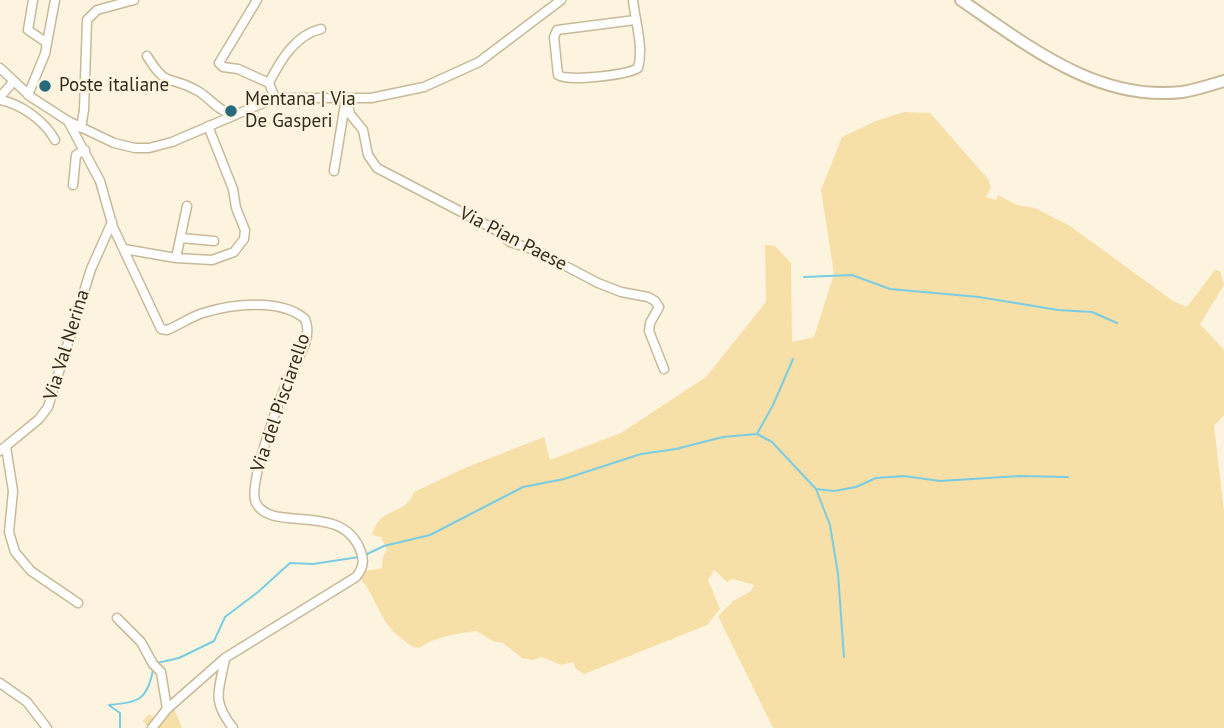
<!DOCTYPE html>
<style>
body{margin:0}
canvas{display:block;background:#fdf4df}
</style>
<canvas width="1224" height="728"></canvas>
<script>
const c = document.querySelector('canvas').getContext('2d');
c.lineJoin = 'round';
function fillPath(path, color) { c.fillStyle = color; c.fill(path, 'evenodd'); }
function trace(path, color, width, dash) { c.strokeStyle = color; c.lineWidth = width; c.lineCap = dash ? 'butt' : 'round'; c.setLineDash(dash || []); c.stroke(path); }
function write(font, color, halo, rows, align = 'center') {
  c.font = font + ' "PT Sans",sans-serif'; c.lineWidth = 5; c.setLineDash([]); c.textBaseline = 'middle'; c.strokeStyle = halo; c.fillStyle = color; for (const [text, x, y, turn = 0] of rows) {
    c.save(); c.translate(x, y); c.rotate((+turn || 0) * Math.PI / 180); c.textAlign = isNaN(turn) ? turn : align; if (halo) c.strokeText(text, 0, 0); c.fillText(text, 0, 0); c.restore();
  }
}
fillPath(new Path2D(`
 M904,112L930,113L988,179L991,188L986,197L996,200L998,195L1017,205L1035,208L1070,226L1173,301L1187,307L1215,270L1220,271L1224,285L1200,324L1224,350V415L1214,426L1224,512V728H773L718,616L733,601L751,591L754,585L733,579L727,582L714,570L708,580L720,609L707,625L584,674L576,669L573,662L561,665L542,657L533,660L522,658L503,643L493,641L476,631C457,634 435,636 419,648C409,646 409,644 401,638C378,622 374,588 357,576L367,571L382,568L383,557L387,550L381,537L372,535C380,505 407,516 414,492L465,468L544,437L550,460L621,433L706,377L766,302L765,245L775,246L791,263L792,342L814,337L834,274L821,190L842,137L876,121Z
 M174,709L182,728H146L147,726L143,721L149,714L155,718L166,716Z`), '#f7dfa8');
trace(new Path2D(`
 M804,277L852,275L890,289L979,297L1058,310L1092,312L1117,323
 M757,434L773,405L793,359
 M816,489L834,491L856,487L876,478L904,476L940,481L1020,476L1068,477
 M365,555L384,546L430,535L523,487L564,479L641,454L676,449L723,437L757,434L772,442L816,489L830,525L838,574L844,657
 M157,663L179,658L214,641L225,617L258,592L290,563L313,564L359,557
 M109,705C138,702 147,701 153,670
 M110,706L120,713V728`), '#7acce2', 2);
const minor = new Path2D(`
 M33,0L28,30L47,43
 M257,0L219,63L223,67L238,69L269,83
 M633,0C635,20 644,48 638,68C627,75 568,82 558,75L554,37L557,30L635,20
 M147,56C168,90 168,74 196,90C211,98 215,109 233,115
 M0,68L31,97L68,121L114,143L135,148H149L172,142L275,98H371L424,87L479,62L561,0
 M28,95L45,54L55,0
 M0,97L14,81
 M275,98L269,83C280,61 295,35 321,29
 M346,98L350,114L363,130L368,155L377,168L496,230L510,242L535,250L598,283L621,292L648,297L655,301L659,307L650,323L649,331L664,369
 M0,100C21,104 45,121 55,140
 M68,121L100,181L113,227L161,329L167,330C180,325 190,317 203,313C232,304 281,298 305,319C314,339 295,362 288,379C279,401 247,486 256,503C272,534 343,500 361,552C365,562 362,570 356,577L225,658L167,709L152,728
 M81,128L84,110L87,20L97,10L134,0
 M334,171L345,104
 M73,185L76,155L85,150
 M181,238L214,241
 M124,249L176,258L212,260L234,252L244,239L245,230L236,208L233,189L208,126
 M176,258L187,206
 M6,447L13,491L9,532L15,552L31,571L78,603
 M0,451L39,419L48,407L91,269L112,222
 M117,618L141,642L153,664L161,672L167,709
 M225,659C219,691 211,700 233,728
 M0,683L27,702L47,728`);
const major = new Path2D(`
 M961,0C1027,45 1097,102 1182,92C1196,90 1210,85 1224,81`);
trace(minor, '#c7b998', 11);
trace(major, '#c7b998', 14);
trace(minor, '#fff', 8);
trace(major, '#fff', 10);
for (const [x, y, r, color] of [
 [45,86,7,"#266a7b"],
 [231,111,7,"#266a7b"]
]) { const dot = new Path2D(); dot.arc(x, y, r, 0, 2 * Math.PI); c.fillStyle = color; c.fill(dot); trace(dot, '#fdf4df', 2.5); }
write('19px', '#312c1e', '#fdf4df', [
 ["Poste italiane",59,86],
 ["Mentana | Via",245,100],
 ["De Gasperi",245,122]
], 'left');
write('19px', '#312c1e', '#fdf4df', [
 ["Via Pian Paese",513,239,27],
 ["Via Val Nerina",67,345,-73],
 ["Via del Pisciarello",281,403,-71]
]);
</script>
